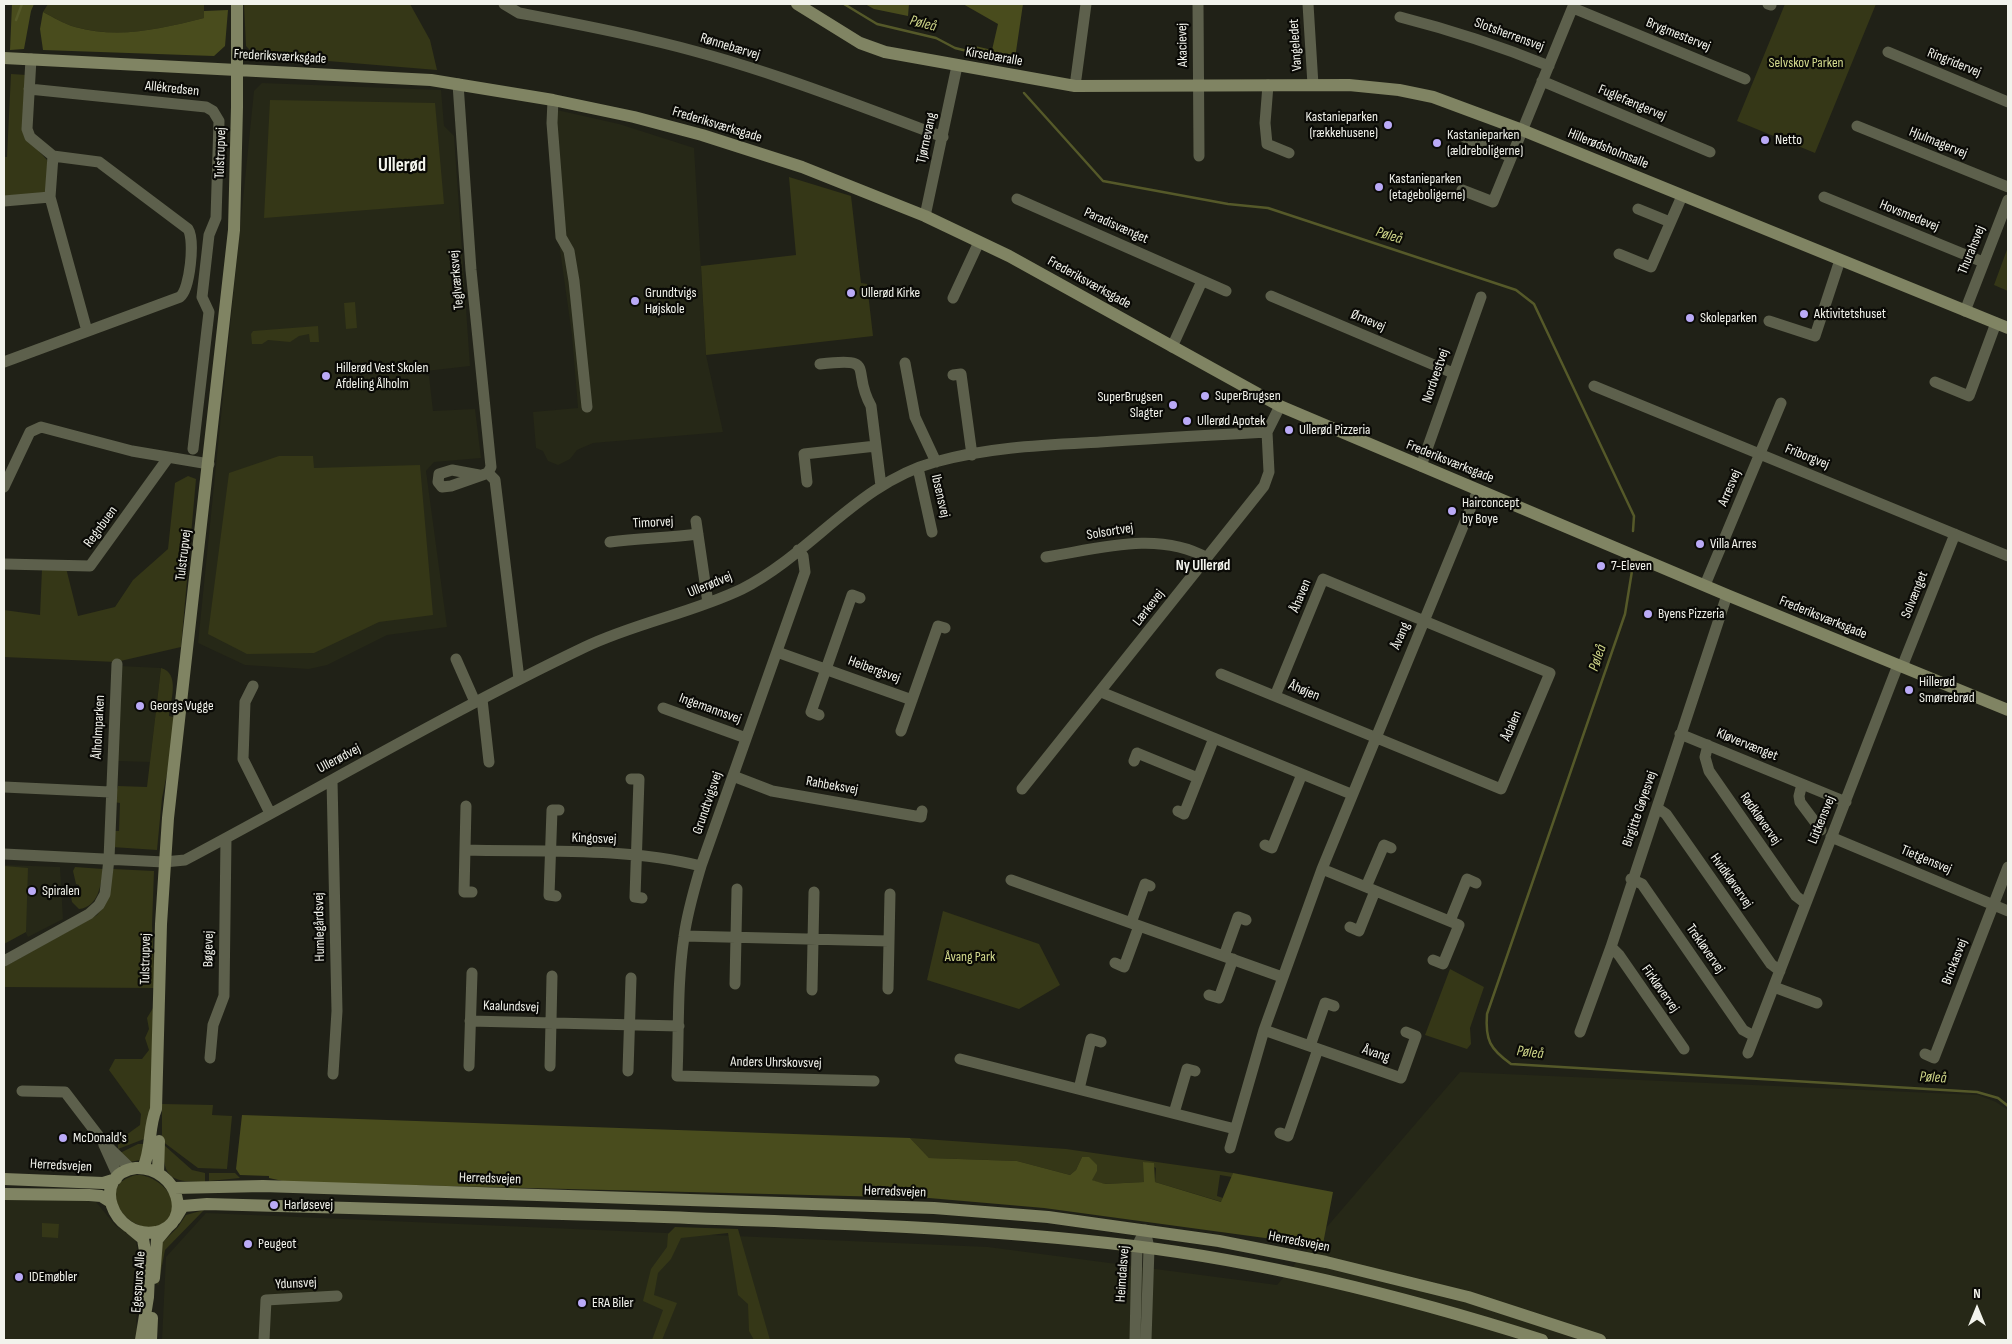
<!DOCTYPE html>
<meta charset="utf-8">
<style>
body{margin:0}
#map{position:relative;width:2012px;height:1344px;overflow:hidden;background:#202117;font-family:"Sofia Sans Condensed",sans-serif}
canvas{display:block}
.frame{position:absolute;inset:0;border:5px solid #f2f3ec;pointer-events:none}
.north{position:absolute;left:1952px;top:1284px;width:50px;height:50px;-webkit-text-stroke:4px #0a0a06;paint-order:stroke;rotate:0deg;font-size:14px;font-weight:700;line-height:20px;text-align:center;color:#f2f3ec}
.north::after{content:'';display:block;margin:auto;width:18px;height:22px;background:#f2f3ec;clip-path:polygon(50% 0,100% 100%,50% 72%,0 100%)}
</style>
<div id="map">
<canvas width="2012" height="1344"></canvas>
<div class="frame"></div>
<div class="north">N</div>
</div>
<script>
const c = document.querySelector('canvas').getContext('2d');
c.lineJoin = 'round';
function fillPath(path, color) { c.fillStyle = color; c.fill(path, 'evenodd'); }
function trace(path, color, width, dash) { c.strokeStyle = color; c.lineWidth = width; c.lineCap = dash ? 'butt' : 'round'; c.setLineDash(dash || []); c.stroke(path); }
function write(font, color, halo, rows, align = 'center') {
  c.font = font + ' "Sofia Sans Condensed",sans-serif'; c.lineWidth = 4.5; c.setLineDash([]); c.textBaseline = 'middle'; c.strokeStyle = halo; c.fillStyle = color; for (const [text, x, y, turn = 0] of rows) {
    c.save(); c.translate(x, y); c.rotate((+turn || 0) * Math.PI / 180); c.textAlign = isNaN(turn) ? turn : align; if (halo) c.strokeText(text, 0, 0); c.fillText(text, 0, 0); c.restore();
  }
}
fillPath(new Path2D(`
 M262,83L441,90L444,126L454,136L470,366L426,371L425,375L429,376L433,411L475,409L481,458L434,462L426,471L447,627L387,635L327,665L309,669L245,665L198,643L254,91Z
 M548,108L619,124L694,148L706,355L723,432L593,443L577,450L570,459L558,465L548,461L543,451L536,448L533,412L578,408L572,335L560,250Z
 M120,666L161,668L150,762L117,761Z
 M4,865L60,867L63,919L28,937L25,931L4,942Z
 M1460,1072L1978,1095L1996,1102L2008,1110V1340H162L166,1257L206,1213L988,1247L1277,1285Z
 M4,1200H76L96,1202L116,1226L135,1237L145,1288L138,1305L136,1322L139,1340H4Z`), '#262817');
fillPath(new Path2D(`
 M48,4H204V18C160,29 120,39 75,27C64,24 53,17 43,12Z
 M244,4H410L430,40L437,70L255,55L246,46Z
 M1785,4H1876L1815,153L1737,121Z
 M11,74L27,75L23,134L47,160L48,194L4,196V157H7Z
 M270,100L435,103L444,204L264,218Z
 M789,177L851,196L861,283L867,284L873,336L706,355L701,266L796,255Z
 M2008,247V291L1994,285Z
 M355,302L357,328L346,329L344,303Z
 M318,326L319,342H310L309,334L299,336L290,342L268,340L262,344H252L251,334L253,331Z
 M279,456H313L314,468L420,465L433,615L379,622L314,653L247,654L208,634L229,473Z
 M188,476L196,479L181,647L116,662L4,657V610L40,615L42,569L66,568L78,616L115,607L133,580L168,549L175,483Z
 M161,668C181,673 170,703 169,716L173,717V744L162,798L157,850L112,847V831H119L120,803L114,802L118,786L147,787Z
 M4,866L28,868L26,932L4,944Z
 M75,867L103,869C101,884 99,907 79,909L72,902L71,897L79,896V885L76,884L73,871Z
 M113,869L154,871L152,925L155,988L4,987V967L97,915L105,905Z
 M943,911L1039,944L1060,985L1019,1009L927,980Z
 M1450,969L1484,987L1470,1028L1471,1044L1467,1049L1425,1035Z
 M153,1008L151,1115L144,1139L118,1149V1141L140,1125L141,1114L109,1070L115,1059H142L149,1050L145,1038L149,1029L147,1018Z
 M162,1104L213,1105L212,1115L232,1116L227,1169L198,1168L162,1141Z
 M910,1138L1066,1149L1233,1173L1232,1177L1220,1175L1217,1196L1223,1198L1222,1202L1155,1182L1156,1168L1144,1162V1182L1104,1184L1091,1180L1082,1157L1076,1170L1070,1175L1017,1161L929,1158Z
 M138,1144H148L140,1160L130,1162L120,1153Z
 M164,1145L192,1170L205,1173V1182C175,1182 161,1180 164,1145Z
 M209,1173H235L240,1178L209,1181Z
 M136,1175C160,1174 189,1206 163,1223C134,1243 89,1186 136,1175Z
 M204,1210L165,1250L158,1286L157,1281L162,1243L178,1227L186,1215Z
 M42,1223L59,1224L58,1238L42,1237Z
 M675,1227L738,1229L770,1340H754L749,1331L748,1304L738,1295L728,1233L681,1238L671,1259L658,1273L654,1295L677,1303L662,1340H652L663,1310L643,1301L651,1269L667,1247L668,1234Z`), '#353717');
fillPath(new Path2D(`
 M12,4H34L31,11L24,49L10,50Z
 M865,4H909L908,16L874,9Z
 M963,4H1023L1014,65L965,57L967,44L992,50L998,24Z
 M228,10L225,46L214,56L43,50L40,29L43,12C53,17 64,24 75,27C119,39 160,29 204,18V11Z
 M242,1115L910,1138L929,1158L1017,1161L1070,1175L1076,1170L1082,1157H1089L1097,1165V1171L1092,1180L1105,1184L1144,1182L1143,1162L1154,1163L1155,1182L1221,1202L1233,1173L1333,1192L1322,1249L1265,1238L1044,1208L929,1198L287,1182L269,1178V1176L240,1175L236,1169Z`), '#494c1d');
trace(new Path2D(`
 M844,4L877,24L936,38L955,48L1000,59
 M16,20L22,4
 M1024,93L1103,181L1228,204L1268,208L1516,290L1534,304L1634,516L1633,531
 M1632,571L1625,614L1487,1014C1485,1040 1490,1049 1511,1064L1977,1092L1998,1098L2008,1106`), '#555929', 2.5);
trace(new Path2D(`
 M504,4L519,13C561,21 604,29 646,39C748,62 845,100 943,137
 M1198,4L1199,156
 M1308,4L1313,85
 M1768,4L1771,5
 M1573,8L1745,79
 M1400,17C1451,30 1500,46 1549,66
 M1888,52L2008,102
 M1542,81L1710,152
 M458,84L471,270L491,467L488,473L451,486L442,487L438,482L439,474L452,470L479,475
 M1268,85L1265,123L1267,144L1289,153
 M1075,86L1086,4
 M29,89L206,107L213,111L219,121L216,218L209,235L202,297L209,312L193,449
 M553,100L552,123L561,237L569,251L574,281L587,407
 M1857,126L2008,187
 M1464,137L1511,157
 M53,156L50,197L87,331
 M1462,190L1493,202L1574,4
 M1824,197L1983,262
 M1017,199L1226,291
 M4,201L50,197
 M1638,209L1670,222
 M925,216L957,66
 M1619,254L1651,267L1682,196
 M1271,296L1453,373
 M953,298L979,242
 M1965,311L2008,200
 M1769,321L1815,336L1840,260
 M1172,347L1202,281
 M4,362L180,297C190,289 195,240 188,229L99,162L53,156L30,137L27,129L31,59
 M905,363L915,417L936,462
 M820,364C879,357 850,369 871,406L881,486
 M953,375L961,374L972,455
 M1935,382L1969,396L1996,323
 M1594,386L2008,556
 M1421,466L1481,297
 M918,468L932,532
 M488,473L495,480L519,679
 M807,482L804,454L876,446
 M4,487L30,432L41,427L132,451L209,464
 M696,521L708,603
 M610,542C639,538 668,538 698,534
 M798,550L803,556L805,572L701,866C694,890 687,913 684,937C677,983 679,1030 677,1076L874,1081
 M1046,557C1097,549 1159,530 1207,558
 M4,564L90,566L168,458
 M1705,585L1781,403
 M777,652L912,700
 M456,659L475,702
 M1902,667L1955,534
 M1221,674L1501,789L1550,673L1323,579L1275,696
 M253,686L245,702L243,759L270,813
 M1101,692L1351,794
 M482,699L489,762
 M663,708L746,738
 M819,715L811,712L852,595L860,598
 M901,731L938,626L945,628
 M1680,734L1846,802
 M1708,745L1705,757L1709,771L1796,896L1805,903
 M1134,761L1137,753L1198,778
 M733,776L772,791L921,817L922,811
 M631,779H639L635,897L642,898
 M332,780L337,1011L333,1074
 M1802,784L1799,796L1800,802L1821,830
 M4,787L110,792
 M1022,789L1264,486L1269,472L1267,432L1280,406
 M466,806L464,892H472
 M1657,808L1666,814L1771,964L1780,971
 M1178,811L1184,814L1214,738
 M1831,837L2008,911
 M1265,845L1272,848L1302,774
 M465,850C541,852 627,847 701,866
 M4,854L164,862L185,860C319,789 449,712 585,647C635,623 692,613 742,589C811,554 858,483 935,462C988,447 1046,445 1100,442C1156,438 1212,435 1267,432
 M1322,869L1459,925L1443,964L1433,960
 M1631,879L1642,884L1743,1030L1754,1036
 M1011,880L1282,977
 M1366,887L1384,845L1391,848
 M556,896L549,895L552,810H559
 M1450,921L1467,879L1476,883
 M1131,923L1145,884L1150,886
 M1350,927L1359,931L1375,891
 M684,936L889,941
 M1611,947L1619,955L1684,1049
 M1224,956L1238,917L1246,920
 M4,961L89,914L99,905L105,894L109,859L117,664
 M1115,963L1124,967L1139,926
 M735,984L737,889
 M1774,987L1817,1003
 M888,989L890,894
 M812,990L814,892
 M1209,995L1219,998L1233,959
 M470,1021L679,1026
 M1264,1030L1401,1078L1416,1036L1406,1032
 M1580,1032L1611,947L1727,595
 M1310,1046L1325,1003L1334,1006
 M1748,1053L1898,665
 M1925,1054L1934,1058L2008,867
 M210,1058L213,1025L224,996L226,838
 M960,1059L1235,1129
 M469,1066L472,973
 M550,1066L552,976
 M628,1071L631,978
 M1079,1089L1091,1039L1101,1042
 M22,1091L65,1092L104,1143L131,1169
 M1174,1113L1187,1069L1195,1071
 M1280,1133L1288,1136L1318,1049
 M104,1145L118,1176
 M1230,1148L1264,1030L1322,869L1478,490
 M264,1340L266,1300L337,1296
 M1135,1340L1137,1246L1145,1230
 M1146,1340L1149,1248L1147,1239`), '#5d604c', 11);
trace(new Path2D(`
 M797,4L860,43L885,52L1075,86L1349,85L1399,90L1433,97L1522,130L2008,328
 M4,58L431,80L553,100L634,117L702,135L802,167L925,216L1009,256L1280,406L1727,595L2008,710
 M136,1168C179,1167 194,1224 156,1232C112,1240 89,1174 136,1168Z
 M143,1168C152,1149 148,1128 156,1109L161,924L168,818L234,230L237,107V4
 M158,1173L159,1141
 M4,1179L103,1183L116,1179
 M174,1188L263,1186L934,1208L1048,1217L1219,1241L1326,1262L1468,1297L1600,1340
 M4,1194L89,1195L101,1196L109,1201
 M175,1219L183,1206L207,1204C349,1207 491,1212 634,1216C801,1222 967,1226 1134,1246C1272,1263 1410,1298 1542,1340
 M131,1229L143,1239L149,1275L148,1297L141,1340
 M154,1278L157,1240L167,1228
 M151,1340L152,1318`), '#808463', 12);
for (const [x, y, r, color] of [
 [1388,125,5,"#baaaf7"],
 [1765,140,5,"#baaaf7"],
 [1437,143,5,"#baaaf7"],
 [1379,187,5,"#baaaf7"],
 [851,293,5,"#baaaf7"],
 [635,301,5,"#baaaf7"],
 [1804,314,5,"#baaaf7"],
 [1690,318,5,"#baaaf7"],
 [326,376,5,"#baaaf7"],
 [1205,396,5,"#baaaf7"],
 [1173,405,5,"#baaaf7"],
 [1187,421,5,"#baaaf7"],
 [1289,430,5,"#baaaf7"],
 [1452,511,5,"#baaaf7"],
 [1700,544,5,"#baaaf7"],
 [1601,566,5,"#baaaf7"],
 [1648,614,5,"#baaaf7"],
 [1909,690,5,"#baaaf7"],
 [140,706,5,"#baaaf7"],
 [32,891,5,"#baaaf7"],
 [63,1138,5,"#baaaf7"],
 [274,1205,5,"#baaaf7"],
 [248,1244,5,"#baaaf7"],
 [19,1277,5,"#baaaf7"],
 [582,1303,5,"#baaaf7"]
]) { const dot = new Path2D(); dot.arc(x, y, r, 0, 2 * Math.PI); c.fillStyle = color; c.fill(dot); trace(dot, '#0a0a06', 2); }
write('14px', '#f2f3ec', '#0a0a06', [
 ["Slotsherrensvej",1509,35,20],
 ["Brygmestervej",1678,35,22],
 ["Akacievej",1183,45,-91],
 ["Vangeledet",1296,45,-94],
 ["Rønnebærvej",730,47,17],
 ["Frederiksværksgade",280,57,3],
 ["Kirsebæralle",994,57,10],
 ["Ringridervej",1954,63,22],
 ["Allékredsen",172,89,6],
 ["Fuglefængervej",1632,103,23],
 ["Frederiksværksgade",717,125,17],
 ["Tjørnevang",927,138,-78],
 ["Hjulmagervej",1938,143,22],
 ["Hillerødsholmsalle",1608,149,22],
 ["Tulstrupvej",221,153,-88],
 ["Hovsmedevej",1909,216,22],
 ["Paradisvænget",1116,226,24],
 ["Thurahsvej",1972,250,-68],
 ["Teglværksvej",457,280,-95],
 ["Frederiksværksgade",1089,283,29],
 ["Ørnevej",1368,321,23],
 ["Nordvestvej",1436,376,-71],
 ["Friborgvej",1807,457,22],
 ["Frederiksværksgade",1450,462,22],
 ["Arresvej",1730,488,-67],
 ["Ibsensvej",940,496,77],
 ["Timorvej",653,523,-3],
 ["Regnbuen",101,527,-54],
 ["Solsortvej",1110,532,-9],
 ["Tulstrupvej",184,555,-83],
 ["Ullerødvej",710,585,-22],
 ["Solvænget",1915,595,-68],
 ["Åhaven",1301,596,-67],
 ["Lærkevej",1149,608,-52],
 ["Frederiksværksgade",1823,618,22],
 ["Åvang",1401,636,-67],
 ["Heibergsvej",874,670,20],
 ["Åhøjen",1304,691,22],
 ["Ingemannsvej",710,709,20],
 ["Ådalen",1512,726,-67],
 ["Ålholmparken",99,727,-87],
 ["Kløvervænget",1747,745,22],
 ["Ullerødvej",339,759,-28],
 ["Rahbeksvej",832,786,10],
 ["Grundtvigsvej",708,803,-71],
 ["Birgitte Gøyesvej",1640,809,-71],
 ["Rødkløvervej",1760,819,55],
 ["Lütkensvej",1822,820,-68],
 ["Kingosvej",594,839,2],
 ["Tietgensvej",1926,860,23],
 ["Hvidkløvervej",1731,881,55],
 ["Humlegårdsvej",320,927,-91],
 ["Bøgevej",209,949,-89],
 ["Trekløvervej",1705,949,55],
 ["Tulstrupvej",146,959,-89],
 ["Brickasvej",1955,962,-69],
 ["Firkløvervej",1660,989,55],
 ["Kaalundsvej",511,1007,2],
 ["Åvang",1376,1054,19],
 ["Anders Uhrskovsvej",776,1063,1],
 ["Herredsvejen",61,1166,3],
 ["Herredsvejen",490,1179,2],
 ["Herredsvejen",895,1192,2],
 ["Herredsvejen",1299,1242,11],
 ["Heimdalsvej",1123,1274,-86],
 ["Egespurs Alle",139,1282,-86],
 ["Ydunsvej",296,1284,-3]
]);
write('14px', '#d4db8e', '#0a0a06', [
 ["Selvskov Parken",1806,63],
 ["Åvang Park",970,957]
]);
write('14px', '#f2f3ec', '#0a0a06', [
 ["Kastanieparken",1378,117,"right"],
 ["(rækkehusene)",1378,133,"right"],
 ["Kastanieparken",1447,135],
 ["(ældreboligerne)",1447,151],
 ["Netto",1775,140],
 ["Kastanieparken",1389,179],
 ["(etageboligerne)",1389,195],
 ["Grundtvigs",645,293],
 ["Højskole",645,309],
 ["Ullerød Kirke",861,293],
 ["Aktivitetshuset",1814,314],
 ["Skoleparken",1700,318],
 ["Hillerød Vest Skolen",336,368],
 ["Afdeling Ålholm",336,384],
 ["SuperBrugsen",1215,396],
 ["SuperBrugsen",1163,397,"right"],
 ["Slagter",1163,413,"right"],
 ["Ullerød Apotek",1197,421],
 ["Ullerød Pizzeria",1299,430],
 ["Hairconcept",1462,503],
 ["by Boye",1462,519],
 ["Villa Arres",1710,544],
 ["7-Eleven",1611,566],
 ["Byens Pizzeria",1658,614],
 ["Hillerød",1919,682],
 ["Smørrebrød",1919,698],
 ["Georgs Vugge",150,706],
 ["Spiralen",42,891],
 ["McDonald's",73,1138],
 ["Harløsevej",284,1205],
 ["Peugeot",258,1244],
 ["IDEmøbler",29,1277],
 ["ERA Biler",592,1303]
], 'left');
write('italic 15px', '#ced588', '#0a0a06', [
 ["Pøleå",923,24,15],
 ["Pøleå",1389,236,18],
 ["Pøleå",1598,658,-71],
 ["Pøleå",1530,1053,7],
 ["Pøleå",1933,1078,3]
]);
write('bold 15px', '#f2f3ec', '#0a0a06', [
 ["Ny Ullerød",1203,566]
]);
write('bold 19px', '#f2f3ec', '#0a0a06', [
 ["Ullerød",402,166]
]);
</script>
